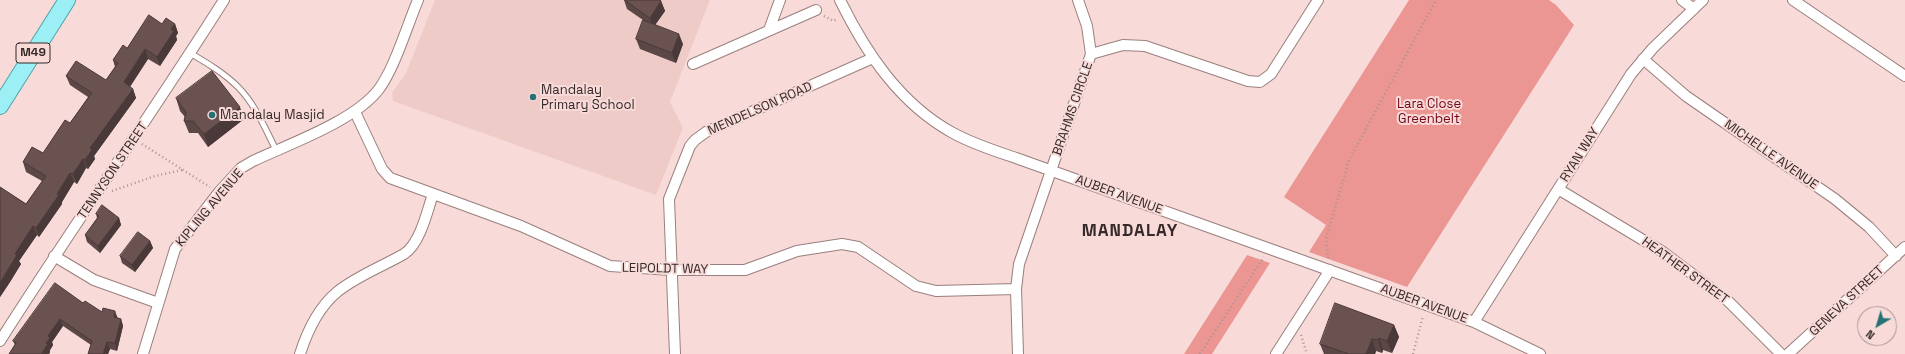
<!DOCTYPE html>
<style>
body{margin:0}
#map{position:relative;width:1905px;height:354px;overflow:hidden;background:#f8dbd9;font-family:"Space Grotesk",sans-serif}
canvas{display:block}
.north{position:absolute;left:1857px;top:306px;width:40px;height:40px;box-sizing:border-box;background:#f8dbd9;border:1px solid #aa9493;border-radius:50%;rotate:218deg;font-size:11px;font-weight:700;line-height:16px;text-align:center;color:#352a29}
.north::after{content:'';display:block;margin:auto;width:14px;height:18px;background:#267176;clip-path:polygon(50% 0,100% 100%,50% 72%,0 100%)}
</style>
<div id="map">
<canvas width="1905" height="354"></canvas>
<div class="north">N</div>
</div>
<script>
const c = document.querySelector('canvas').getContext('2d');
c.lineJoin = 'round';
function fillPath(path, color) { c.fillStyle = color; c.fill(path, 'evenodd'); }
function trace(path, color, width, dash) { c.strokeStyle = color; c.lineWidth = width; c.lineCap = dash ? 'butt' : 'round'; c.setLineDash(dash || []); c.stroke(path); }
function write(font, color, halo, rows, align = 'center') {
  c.font = font + ' "Space Grotesk",sans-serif'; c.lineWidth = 4; c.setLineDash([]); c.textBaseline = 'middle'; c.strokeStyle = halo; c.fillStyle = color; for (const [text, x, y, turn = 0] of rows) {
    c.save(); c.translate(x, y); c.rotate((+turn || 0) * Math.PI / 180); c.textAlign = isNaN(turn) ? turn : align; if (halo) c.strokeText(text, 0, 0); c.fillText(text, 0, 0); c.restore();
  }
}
fillPath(new Path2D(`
 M435,0H710L670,102L683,128L656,195L393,101L392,93L406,73Z`), '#efcbc8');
fillPath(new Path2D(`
 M1409,0H1549L1556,5L1574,25L1407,287L1309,252L1326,225L1284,197Z
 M1247,255L1270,263L1212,354H1184Z`), '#eb9692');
const service = new Path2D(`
 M190,53C207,63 224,73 238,87C255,104 265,128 276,150`);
const minor = new Path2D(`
 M840,0C866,53 900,104 953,133C973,144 995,151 1016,158L1474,322L1540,354
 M1682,0L1694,9
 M1793,0L1905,76
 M769,30L780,0
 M1091,54L1123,45L1145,46L1248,81L1260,82L1271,74L1318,0
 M1643,59L1686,96L1835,199L1869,227L1896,256
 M693,64L816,10
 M355,112L382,169L390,178L521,226L610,266L671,270H745L797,251L842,244L858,247L916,286L936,291L1016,289
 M1558,189L1663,252L1728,301L1781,354
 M54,256L94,280L158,303
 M1474,322L1631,74L1653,48L1703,0
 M0,341C73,226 151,115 224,0
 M143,354L175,249L219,192L241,168L253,161C289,144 355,121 379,89C395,67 407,26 418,0
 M300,354C307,332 319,307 337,292C355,277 383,266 404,254C420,244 427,212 433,194
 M675,354L669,199L690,146L695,140L706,132L873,58
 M1018,354L1016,289L1019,264L1091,54L1087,26L1078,0
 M1276,354L1330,270
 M1788,354L1905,247`);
const primary = new Path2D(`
 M0,106L67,0`);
trace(service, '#997f7d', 7);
trace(minor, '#997f7d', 12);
trace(primary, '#4da3a8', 18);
trace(new Path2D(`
 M824,16L834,21L837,19
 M142,144L210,187
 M112,191L155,176L182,170
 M1328,258L1326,239L1349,160L1436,0
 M1301,335L1307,354
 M1200,354L1264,257
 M1413,354L1423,316`), '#a99392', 2.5, [1, 3]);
trace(service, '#fff', 5);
trace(minor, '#fff', 10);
trace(primary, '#9ceff4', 16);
fillPath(new Path2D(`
 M624,0H660L661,1L665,11L655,25L683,44L676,63L640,49L636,39L643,20L627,9Z
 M162,24H175L178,33L176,36L177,40L160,66L148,59L130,87L133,89L136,98L94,156L95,159L88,169L86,168L77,184L74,182L62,202V204L39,237L37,235L19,261L21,264L10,282L0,297V187L26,204L42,181L26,172L23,162L43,153L70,123L88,97L70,85L66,76L106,80L115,67L113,60L127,48Z
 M176,98L244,119L208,147L198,133H189L184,121L185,117L180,111Z
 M96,214L119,218L121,225L100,253L87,242L85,235L97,218Z
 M150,241L153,248L135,272L122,263L120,256Z
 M83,303L102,312L121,319L123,326L117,351L110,349L108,354H88L91,345L63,326L52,342L53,345L50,350V352L49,354H9L15,345L13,341Z
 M1394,325L1399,337L1392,353L1383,350L1382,353L1376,351L1375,354H1324L1320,344Z`), '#5b4746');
fillPath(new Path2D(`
 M661,1L665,11L653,28L650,18Z
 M175,24L178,33L176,36L177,40L160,66L157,57L171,29Z
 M679,34L683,44L676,63L672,53Z
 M145,49L148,59L127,91L124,82Z
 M133,89L136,98L94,156L95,159L88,169L85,160L90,148Z
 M240,107L244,119L208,147L204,134Z
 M83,159L86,168L77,184L73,174Z
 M70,173L74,182L62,202V204L39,237L36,228Z
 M119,218L121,225L100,253L98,246Z
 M33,226L37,235L19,261L21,264L10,282L0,297V283L15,254Z
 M150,241L153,248L135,272L132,265Z
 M115,311L118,319L114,317Z
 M60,319L63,326L52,342L53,345L50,350V352L49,354H41L46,343L48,336Z
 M121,319L123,326L117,351L115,343Z
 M1394,325L1399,337L1392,353L1387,341Z
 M1379,338L1383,350L1382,353L1378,340Z
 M1372,339L1376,351L1375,354H1366Z
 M107,342L110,349L108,354H103Z`), '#4a3939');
const building = new Path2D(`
 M625,0H660L661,1L650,18Z
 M149,15L162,24L166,18L175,24L171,29L174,31L157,57L145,49L124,82L133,89L90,148L92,150L85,160L83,159L73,174L70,173L57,194L59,195L36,228L33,226L15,254L17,255L0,283V187L26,204L46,176L23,162L32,147L43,153L65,120L70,123L92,93L66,76L76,61L106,80L118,63L113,60L123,45L127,48Z
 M643,20L679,34L672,53L636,39Z
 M212,71L240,107L204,134L193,121H184L186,112L176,98Z
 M102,205L119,218L98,246L85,235L99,216L96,214Z
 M138,232L150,241L132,265L120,256Z
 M55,283L83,303L85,301L102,312L103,308L115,311L114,317L121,319L115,343L107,342L103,354H88L92,341L60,319L48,336L50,338L46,343L48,344L41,354H9L16,343L13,341Z
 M1335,303L1394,325L1387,341L1379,338L1378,340L1372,339L1366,354H1349L1320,344Z`);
fillPath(building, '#6a5251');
trace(building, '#4a3939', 1);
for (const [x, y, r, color] of [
 [533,97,4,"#267176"],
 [212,115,4,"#267176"]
]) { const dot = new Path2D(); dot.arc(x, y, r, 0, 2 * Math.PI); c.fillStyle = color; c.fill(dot); trace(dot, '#f8dbd9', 1.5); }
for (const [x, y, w] of [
 [33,53,34]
]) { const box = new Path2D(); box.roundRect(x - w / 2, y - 10, w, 20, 3); c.fillStyle = '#f8dbd9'; c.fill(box); trace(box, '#352a29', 1); }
write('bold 12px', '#352a29', null, [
 ["M49",33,53]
]);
write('13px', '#352a29', '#f8dbd9', [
 ["Mandalay",541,90],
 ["Primary School",541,105],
 ["Mandalay Masjid",220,115]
], 'left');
write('13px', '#750717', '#f8dbd9', [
 ["Lara Close",1429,104],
 ["Greenbelt",1429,119]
]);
write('13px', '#352a29', '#f8dbd9', [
 ["MENDELSON ROAD",760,109,-24],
 ["BRAHMS CIRCLE",1073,109,-71],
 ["RYAN WAY",1580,155,-58],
 ["MICHELLE AVENUE",1771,155,35],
 ["TENNYSON STREET",113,171,-56],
 ["AUBER AVENUE",1119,195,20],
 ["KIPLING AVENUE",210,208,-50],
 ["LEIPOLDT WAY",665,269,1],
 ["HEATHER STREET",1685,271,36],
 ["GENEVA STREET",1847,301,-43],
 ["AUBER AVENUE",1424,304,20]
]);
c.letterSpacing = '1px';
write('bold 17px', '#352a29', '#f8dbd9', [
 ["MANDALAY",1130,231]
]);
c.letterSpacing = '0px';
</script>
